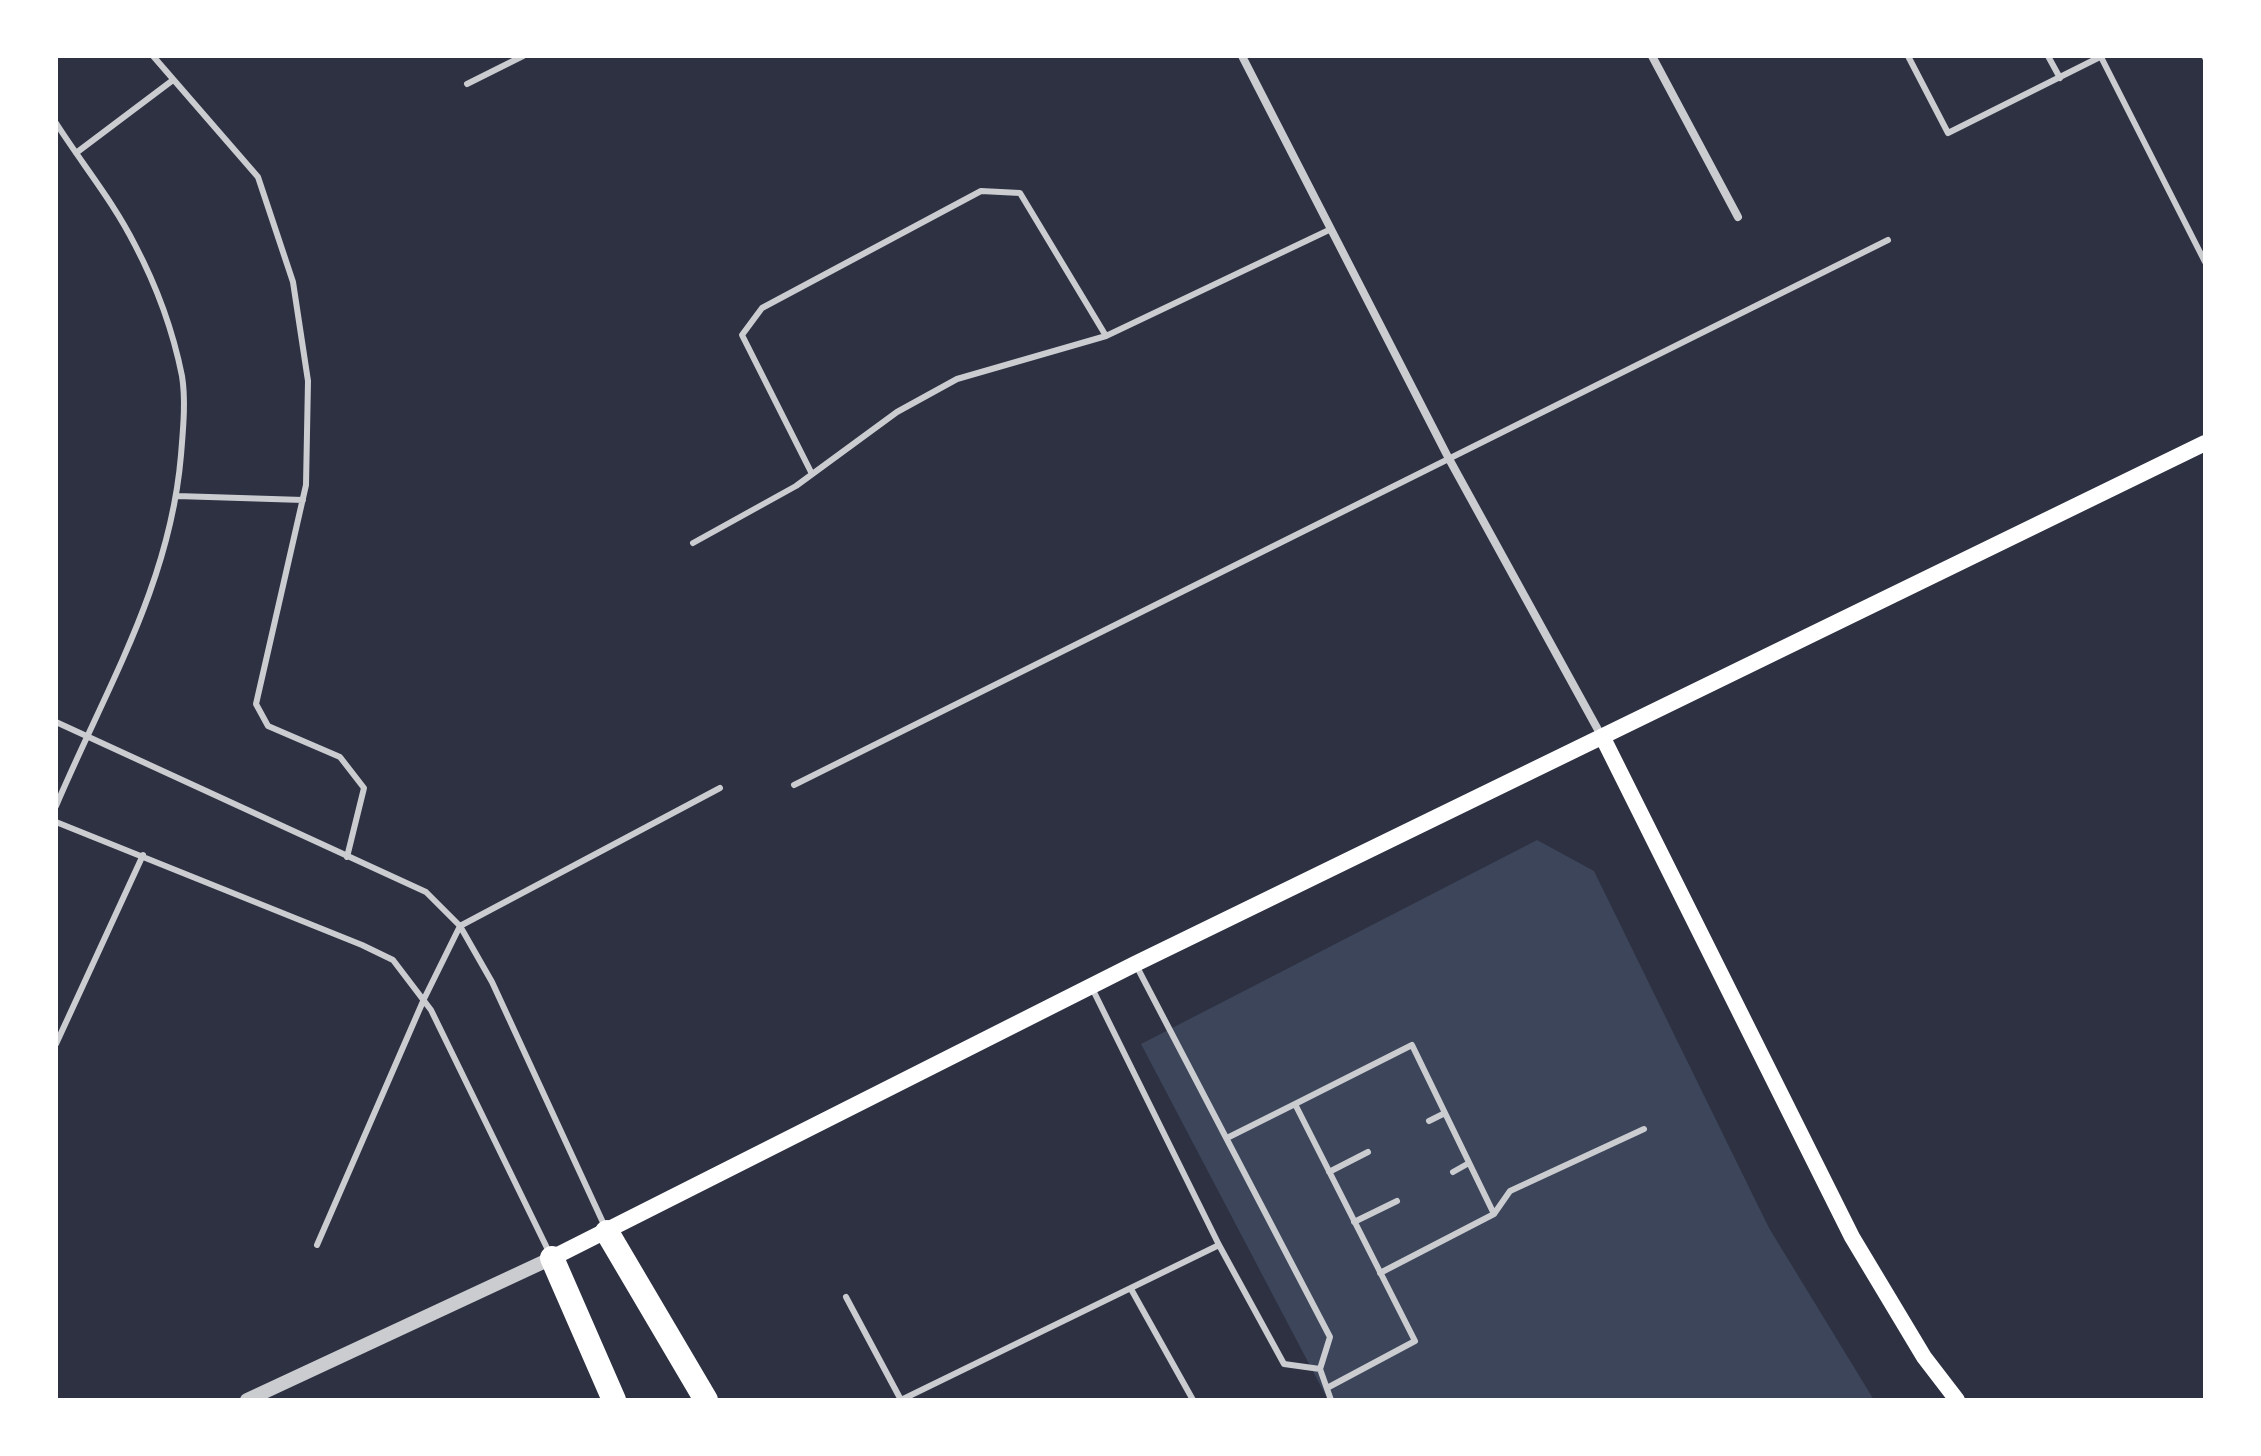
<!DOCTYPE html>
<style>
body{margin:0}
#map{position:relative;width:2261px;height:1456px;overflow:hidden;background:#2d3142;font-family:Helvetica,sans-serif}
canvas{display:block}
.frame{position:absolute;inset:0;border:58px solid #fff;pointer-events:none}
</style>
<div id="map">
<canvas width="2261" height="1456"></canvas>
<div class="frame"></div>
</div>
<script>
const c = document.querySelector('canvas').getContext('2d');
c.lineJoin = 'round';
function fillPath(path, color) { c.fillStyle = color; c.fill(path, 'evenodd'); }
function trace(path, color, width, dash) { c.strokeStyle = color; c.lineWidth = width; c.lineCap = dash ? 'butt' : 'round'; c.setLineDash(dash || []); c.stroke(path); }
fillPath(new Path2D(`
 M1537,840L1594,871L1769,1228L1874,1400H1328L1141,1044Z`), '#3c4559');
trace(new Path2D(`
 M153,56L258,177L293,282L308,381L306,485L256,704L268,726L340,757L364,788L347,857
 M1908,56L1948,133L2102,56
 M2048,56L2060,78
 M2204,56L2205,58
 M2101,57L2205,262
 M467,84L523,56
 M56,123C82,164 113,201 135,245C156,285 173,331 182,376C186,401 183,430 181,455C170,585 106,688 56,806
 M76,153L173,80
 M812,474L742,335L762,308L981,191L1020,193L1106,336
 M177,496L303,500
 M693,543L796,486L897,412L957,379L1106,336L1329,230
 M56,722L426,892L460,926L492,982L606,1229
 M794,785L1888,240
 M56,822L362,945L393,960L431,1010L549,1252
 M1137,967L1330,1337L1320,1369L1331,1400
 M1091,986L1219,1245L1284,1364L1320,1369
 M56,1044L143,855
 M1295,1104L1412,1045L1494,1214L1380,1273
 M1429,1121L1445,1113
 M1227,1138L1295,1104L1415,1341L1327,1388
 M1329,1172L1368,1152
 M1453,1172L1469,1163
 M1494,1214L1510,1191L1644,1129
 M1354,1222L1397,1201
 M317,1245L424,999L460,926L720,788
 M1131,1289L1193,1400
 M846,1297L901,1400
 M901,1400L1219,1245`), '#caccd0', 6);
trace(new Path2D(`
 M1242,56L1448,457L1602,737
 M1652,56L1738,217`), '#caccd0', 8);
trace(new Path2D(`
 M247,1400L552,1258`), '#caccd0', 14);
trace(new Path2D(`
 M1603,738L1852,1237L1924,1357L1957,1400
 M552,1258L1135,964L2205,443`), '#fff', 16);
trace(new Path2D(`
 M607,1232L706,1400
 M552,1258L614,1400`), '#fff', 24);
</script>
